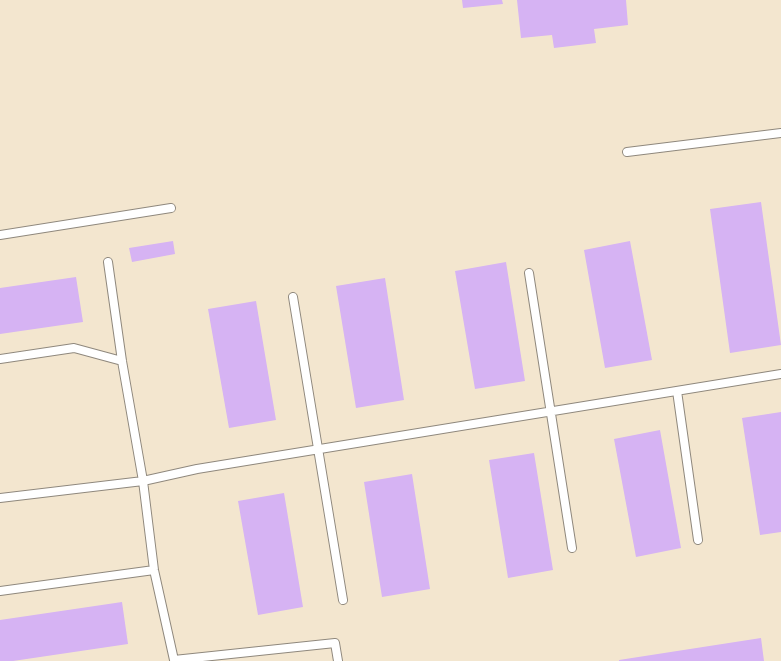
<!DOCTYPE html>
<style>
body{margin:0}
canvas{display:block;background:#f3e6cf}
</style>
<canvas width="781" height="661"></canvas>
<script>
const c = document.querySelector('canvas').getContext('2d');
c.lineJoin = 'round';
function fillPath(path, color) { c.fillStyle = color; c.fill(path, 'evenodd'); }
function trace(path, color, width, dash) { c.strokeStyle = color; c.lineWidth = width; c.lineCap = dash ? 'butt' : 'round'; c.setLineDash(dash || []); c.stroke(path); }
fillPath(new Path2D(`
 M462,0H502L503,4L463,8Z
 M517,0H626L628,25L594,29L596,43L554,48L552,35L521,38Z
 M761,202L781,345L730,353L710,209Z
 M173,241L175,254L132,262L129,248Z
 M630,241L652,360L605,368L584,250Z
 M506,262L525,381L475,389L455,271Z
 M76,277L83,322L0,334V288Z
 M385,278L404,400L356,408L336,286Z
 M256,301L276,420L229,428L208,309Z
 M781,412V532L760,535L742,418Z
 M660,430L681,548L636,557L614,439Z
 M534,453L553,570L508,578L489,460Z
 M412,474L430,589L382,597L364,482Z
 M284,493L303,607L258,615L238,501Z
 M122,602L128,644L13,661H0V620Z
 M761,638L764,661H619V660Z`), '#d6b3f3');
const service = new Path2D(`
 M627,152L781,133
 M0,235L171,208
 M108,262L122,361L143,481L154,570L174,660L335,643L338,661
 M529,273L572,548
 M293,297L343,600
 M0,359L74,348L122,361
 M677,391L698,540
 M0,498L143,481L197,469L781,374
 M0,591L154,570`);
trace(service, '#8f887d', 10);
trace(service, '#fff', 8);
</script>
